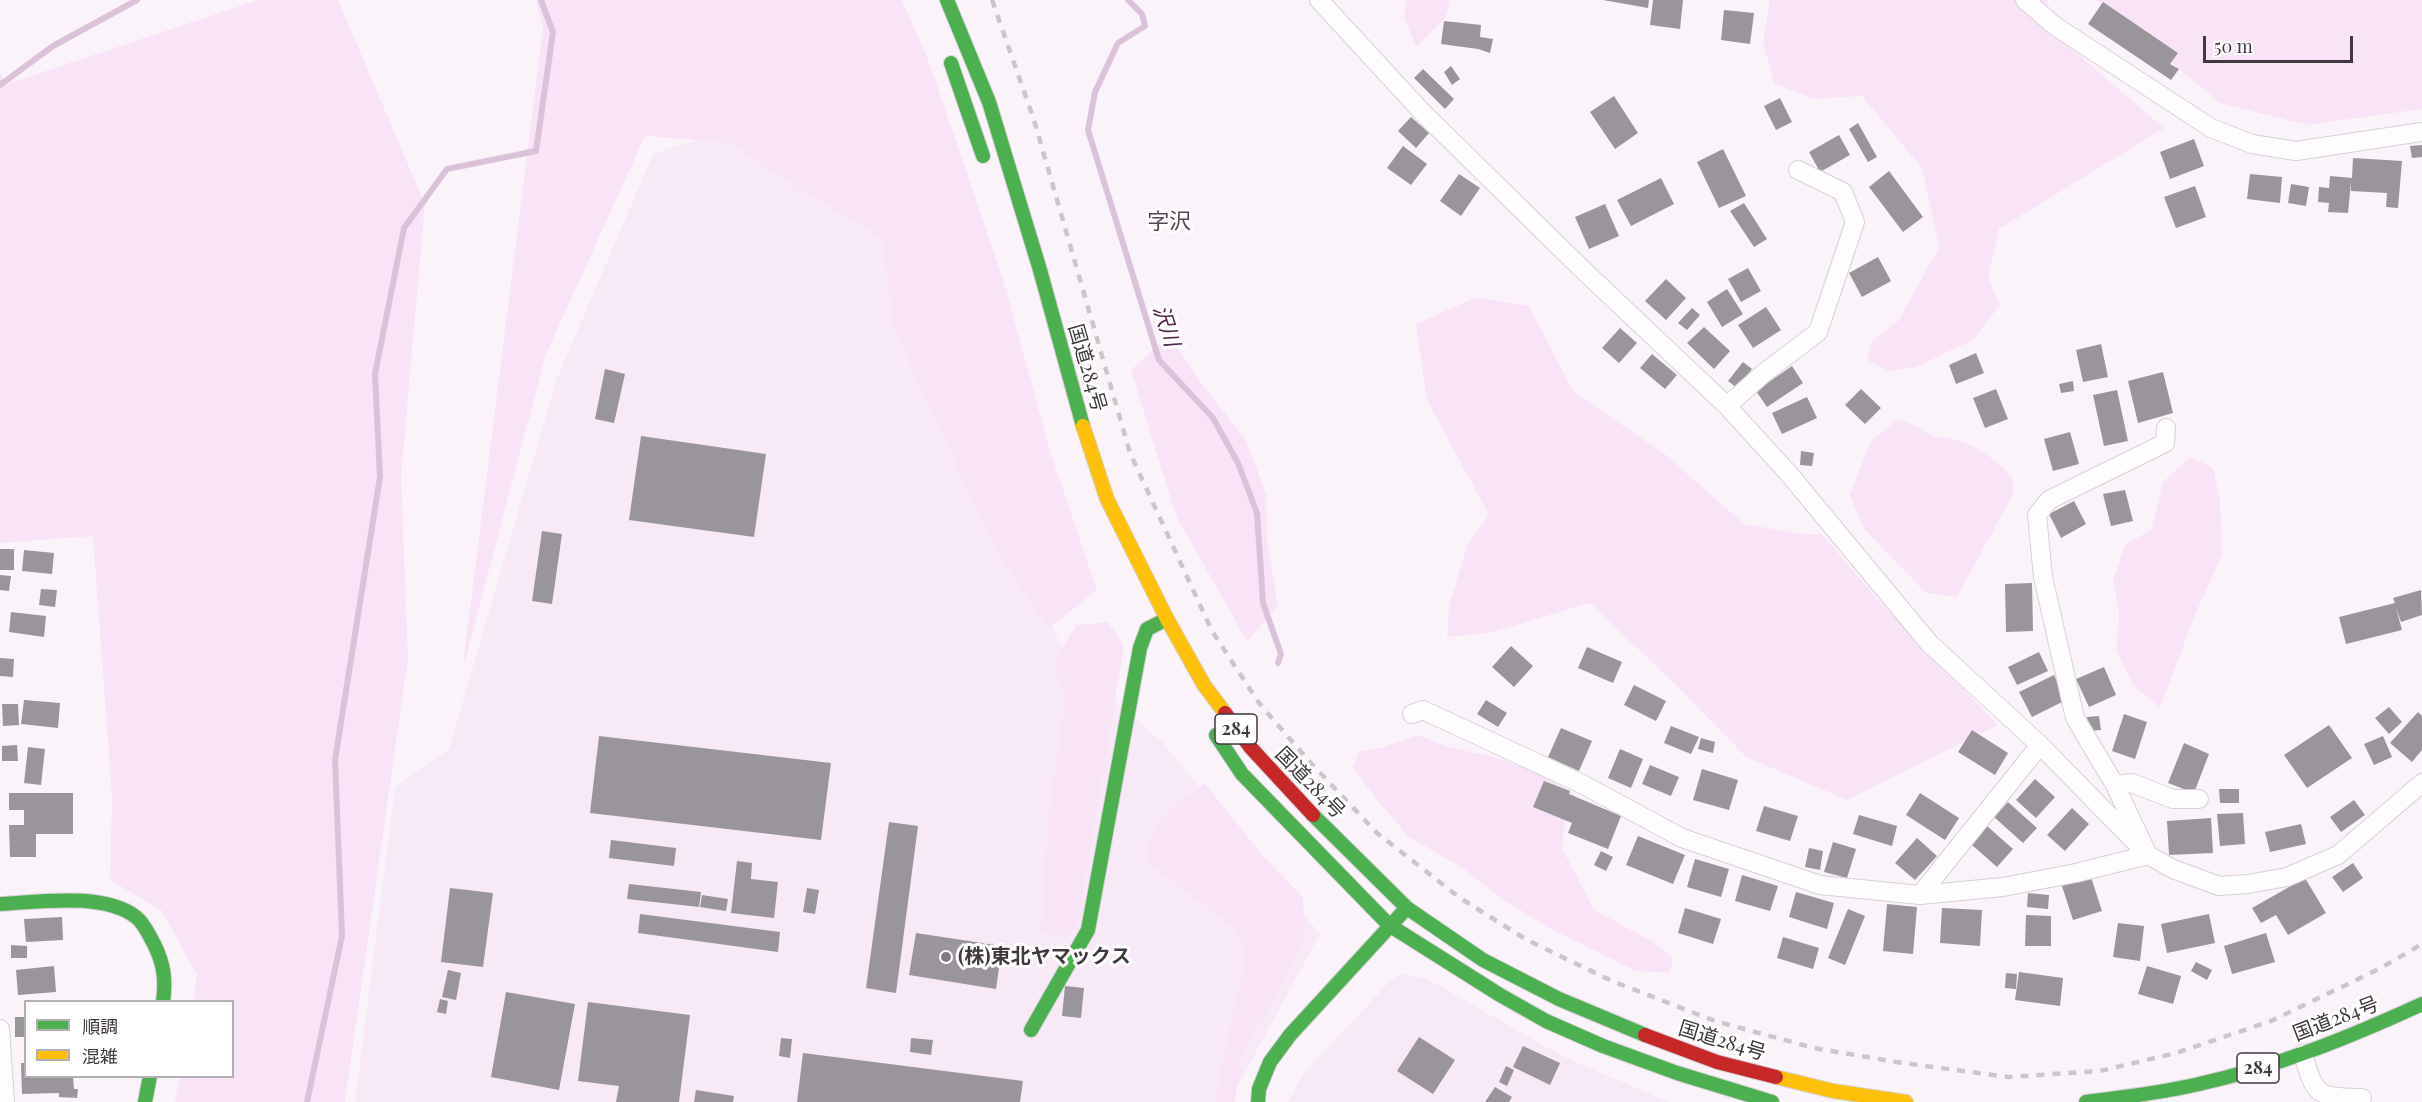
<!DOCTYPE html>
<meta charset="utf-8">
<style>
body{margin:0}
#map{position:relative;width:2422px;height:1102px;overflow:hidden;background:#faf4fa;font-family:"Playfair Display","Noto Sans JP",serif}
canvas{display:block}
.legend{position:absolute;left:24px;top:1000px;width:210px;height:78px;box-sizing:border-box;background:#fff;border:2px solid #b2b0b2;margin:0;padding:8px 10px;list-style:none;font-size:18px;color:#3f393e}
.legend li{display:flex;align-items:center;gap:12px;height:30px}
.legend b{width:30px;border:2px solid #b2b0b2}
.scale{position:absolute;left:2203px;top:36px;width:150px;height:27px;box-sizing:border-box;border:3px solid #3f393e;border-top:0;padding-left:8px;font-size:18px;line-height:21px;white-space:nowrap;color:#3f393e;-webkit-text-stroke:4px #fff;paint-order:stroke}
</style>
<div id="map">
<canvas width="2422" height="1102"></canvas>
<ul class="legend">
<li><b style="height:8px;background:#4caf50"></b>順調</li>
<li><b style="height:8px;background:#ffc107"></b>混雑</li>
</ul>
<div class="scale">50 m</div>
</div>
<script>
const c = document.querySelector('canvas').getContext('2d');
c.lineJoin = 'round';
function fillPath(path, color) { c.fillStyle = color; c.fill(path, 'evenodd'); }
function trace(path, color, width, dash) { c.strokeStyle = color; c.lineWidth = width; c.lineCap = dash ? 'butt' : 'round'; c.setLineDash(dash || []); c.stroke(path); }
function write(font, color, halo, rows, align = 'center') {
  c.font = font + ' "Playfair Display","Noto Sans JP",serif'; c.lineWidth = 6; c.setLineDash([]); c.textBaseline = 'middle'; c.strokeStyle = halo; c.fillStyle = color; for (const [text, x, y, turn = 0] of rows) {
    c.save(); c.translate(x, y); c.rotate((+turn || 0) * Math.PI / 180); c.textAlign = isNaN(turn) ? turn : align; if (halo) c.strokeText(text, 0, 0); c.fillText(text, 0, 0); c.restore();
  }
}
fillPath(new Path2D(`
 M731,129L897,232L1006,514L1064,654L1165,745L1320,934L1229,1102H355L395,787L449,749L557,378L653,154Z
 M1401,974L1426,978L1564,1057L1669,1102H1288L1303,1074L1391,980Z`), '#f8e9f7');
fillPath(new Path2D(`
 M258,0H338L425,204L401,476L408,658L345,1102H175L180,1077L232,1076V1002L193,1001L197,975L162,911L110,880L112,797L93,536L0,543V72L7,84Z
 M536,0H902L928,59L1003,279L1051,454L1097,590L1049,628L995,549L894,329L882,238L771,171L731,143L645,136L546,354L462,672L543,27Z
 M1406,0H1450L1446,17L1416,47L1404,17Z
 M1770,0H2047L2052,32L2164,128L1999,229L1988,278L2000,305L1973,340L1916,367L1889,371L1867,360L1872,341L1899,320L1939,247L1922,168L1862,96L1813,99L1774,83L1763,43Z
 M2096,0H2422V109L2307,125L2220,103Z
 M1477,297L1529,306L1573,391L1666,455L1744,524L1804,534H1822L1880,602L1998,725L1847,800L1746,757L1679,688L1590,603L1489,633L1447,637L1449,606L1468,543L1489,515L1427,400L1416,324Z
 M1167,337L1180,351L1202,384L1246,440L1266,494L1267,539L1278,606L1247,641L1176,516L1131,370Z
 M1897,420C1917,423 1916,428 1931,435C1936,438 1944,437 1950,438C1975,444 1997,459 2013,479V494L1957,597L1926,593L1864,529L1850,495L1871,441Z
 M2190,457L2213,468L2220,500L2222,555L2195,615L2160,708L2134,686L2116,651L2119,615L2113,580L2125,545L2152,529L2163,482Z
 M1108,622L1124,646L1077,928L1062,938L1041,930L1048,820L1065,696L1053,663L1076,625Z
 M1418,735L1445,746L1497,758L1542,774L1574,794L1566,816L1562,848L1594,910L1652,941L1673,958L1670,973L1636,971L1549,928L1501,898L1461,867L1409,837L1376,799L1353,767L1359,752L1380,748Z
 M1204,783L1265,858L1303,897L1305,934L1275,996L1241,1059L1235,1102H1214L1246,956L1234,928L1145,860C1156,814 1169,810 1204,783Z`), '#f9e4f7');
trace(new Path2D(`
 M1128,0L1142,14L1145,26L1118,43L1095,92L1088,130L1159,360L1213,418L1238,463L1257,513L1263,603L1281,654L1278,663
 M0,85L53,46L137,0
 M307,1102L342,936L335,760L380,477L375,374L404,228L447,169L536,151L553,32L541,0`), '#dcc2d9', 6);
fillPath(new Path2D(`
 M1603,0H1649L1648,8Z
 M1653,0H1683L1680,29L1650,25Z
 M2103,2L2178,53L2170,64L2179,69L2171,80L2088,24Z
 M1724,10L1754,13L1750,44L1721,40Z
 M1444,21L1481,25L1480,37L1493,39L1490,53L1478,49L1441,44Z
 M1451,66L1460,79L1452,85L1444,72Z
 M1423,69L1454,99L1445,109L1414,78Z
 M1614,96L1638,133L1615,149L1590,112Z
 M1780,98L1792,122L1776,130L1764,106Z
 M1411,117L1429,133L1416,148L1398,131Z
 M1858,123L1877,157L1868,162L1849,129Z
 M1839,135L1850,155L1820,172L1809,152Z
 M2194,139L2204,166L2170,179L2160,152Z
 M2422,145V157L2412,158L2410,146Z
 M1403,146L1427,164L1411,185L1387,168Z
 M1723,149L1746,196L1719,208L1697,162Z
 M2353,158L2402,161L2398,208L2386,207L2387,193L2351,191V182L2348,213L2328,212L2329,203L2318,202L2319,187L2329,188L2330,176L2352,178Z
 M1889,171L1923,217L1903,232L1869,187Z
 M1459,174L1480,188L1461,216L1440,201Z
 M2250,174L2282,177L2280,203L2247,199Z
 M1661,178L1674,204L1631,226L1617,200Z
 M2291,184L2309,187L2306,206L2288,203Z
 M2195,186L2206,217L2176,228L2164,197Z
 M1744,203L1767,239L1754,247L1730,211Z
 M1605,204L1619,236L1589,249L1575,217Z
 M1878,257L1891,281L1862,297L1849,273Z
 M1748,268L1761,291L1741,302L1728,279Z
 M1666,279L1686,298L1666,320L1645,301Z
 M1727,289L1743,314L1722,327L1707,302Z
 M1766,307L1781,330L1753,348L1738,325Z
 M1692,308L1700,315L1687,330L1678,323Z
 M1704,327L1730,351L1714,369L1687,343Z
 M1620,328L1637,343L1619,363L1602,348Z
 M2101,344L2108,377L2083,382L2076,350Z
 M1976,353L1984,373L1956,384L1949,365Z
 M1652,354L1677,375L1665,389L1640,368Z
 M1743,362L1752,369L1737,388L1728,381Z
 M1792,366L1803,383L1767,407L1756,391Z
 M605,369L625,374L614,423L595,419Z
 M2163,372L2173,413L2138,423L2128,381Z
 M2073,381L2074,391L2061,393L2059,384Z
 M1861,389L1881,408L1865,424L1845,405Z
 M1996,389L2008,419L1985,428L1973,398Z
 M2117,390L2128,441L2104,446L2093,395Z
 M1807,397L1817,418L1782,434L1772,413Z
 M2070,432L2079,464L2053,471L2044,439Z
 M641,436L766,454L754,537L629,520Z
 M1801,451L1814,453L1812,466L1800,465Z
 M2125,490L2133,521L2111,526L2103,494Z
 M2074,501L2086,524L2061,538L2049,514Z
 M542,531L562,534L552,604L532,601Z
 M0,549H14V570H0Z
 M24,550L54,553L52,574L22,571Z
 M0,575L11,576L9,591L0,590Z
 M2032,583L2033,631L2006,632L2005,584Z
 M41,589L57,590L55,607L39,605Z
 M2421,590L2422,615L2401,622L2396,608L2402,630L2346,644L2339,617L2395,603L2393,598Z
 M11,612L46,616L44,637L9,632Z
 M1511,646L1533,666L1514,687L1492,667Z
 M1587,647L1622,662L1613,683L1578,668Z
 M2039,652L2048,671L2017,685L2008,667Z
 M0,658L14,659L13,677L0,676Z
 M2104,667L2116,695L2089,707L2076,679Z
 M2054,675L2066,700L2032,717L2019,692Z
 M1634,685L1666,701L1656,721L1624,705Z
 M24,700L60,703L58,728L21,724Z
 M1486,700L1507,713L1498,727L1477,714Z
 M2,704H18L19,725L3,726Z
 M2389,707L2402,722L2389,734L2375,718Z
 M2418,712L2422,716V750L2412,762L2390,743Z
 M2124,714L2147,722L2135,759L2112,751Z
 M2099,716L2101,730L2089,731L2087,717Z
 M2329,725L2352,758L2307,788L2284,755Z
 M1671,726L1699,737L1691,754L1664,743Z
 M1561,728L1592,741L1579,771L1548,757Z
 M1972,730L2008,753L1995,775L1958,752Z
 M599,736L831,763L821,840L590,813Z
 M2383,736L2392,757L2374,765L2364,744Z
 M1701,738L1715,742L1713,753L1698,749Z
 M2184,743L2209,754L2194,793L2168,783Z
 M17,745L18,761H2V746Z
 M28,747L45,749L41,785L24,783Z
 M1620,749L1643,759L1631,788L1608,778Z
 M1650,765L1679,777L1671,796L1642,784Z
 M1702,769L1738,780L1729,810L1693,800Z
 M2035,779L2055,797L2036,818L2016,800Z
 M1544,781L1570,791L1569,794L1621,816L1608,849L1568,833L1572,823L1533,807Z
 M2219,789H2239V803H2220Z
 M9,793H73V834H36V857H10L9,825H24V810H9Z
 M1920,793L1959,818L1945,840L1906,815Z
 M2354,800L2365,815L2341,832L2330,817Z
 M2008,802L2037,828L2023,843L1994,817Z
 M1764,806L1798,816L1790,841L1756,831Z
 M2072,808L2089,824L2065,851L2047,835Z
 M2243,813L2245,844L2220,846L2217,814Z
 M1859,815L1897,826L1892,846L1853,834Z
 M2211,818L2213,853L2169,855L2167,821Z
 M889,822L918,826L896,993L866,988Z
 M2301,824L2306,844L2270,852L2265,832Z
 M1987,826L2013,849L1997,867L1971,844Z
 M1638,836L1685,855L1673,884L1626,865Z
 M1917,838L1937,856L1915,880L1895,863Z
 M611,840L676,848L674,866L609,858Z
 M1833,842L1856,849L1847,878L1824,872Z
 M1809,848L1823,851L1820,870L1805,867Z
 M1601,851L1613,857L1606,871L1594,865Z
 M1695,859L1729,869L1721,897L1687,887Z
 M737,861L752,863L751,879L778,882L774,918L731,913Z
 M2353,863L2363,878L2343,892L2332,877Z
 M1742,875L1778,886L1770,911L1735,901Z
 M2091,877L2102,911L2073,920L2062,886Z
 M2305,878L2326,913L2288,935L2276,915L2261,923L2252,908Z
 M629,884L701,892L699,907L627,899Z
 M450,888L493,893L483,967L441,962Z
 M807,888L819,890L815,914L803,912Z
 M1796,892L1834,903L1827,929L1789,917Z
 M2028,893L2049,895L2048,909L2027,907Z
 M702,895L728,899L726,911L700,907Z
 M1887,904L1917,907L1913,954L1883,951Z
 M1685,908L1721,919L1713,944L1678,933Z
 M1942,908L1982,910L1980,946L1940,943Z
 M1848,909L1865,916L1845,965L1828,958Z
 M640,914L780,932L778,952L638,933Z
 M2209,914L2215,943L2167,953L2161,924Z
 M2026,915L2051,916V946H2025Z
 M62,917L63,940L26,942L24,919Z
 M2118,923L2144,926L2140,961L2113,957Z
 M916,933L1002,946L996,989L909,975Z
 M2266,933L2275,962L2232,974L2224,946Z
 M1783,937L1819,948L1813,969L1777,958Z
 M11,945L27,946V958H11Z
 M2196,962L2212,970L2207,980L2191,971Z
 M54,966L56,992L18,995L16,970Z
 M2147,966L2181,976L2173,1004L2138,994Z
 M448,970L461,973L456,1000L442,997Z
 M2019,972L2063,978L2060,1006L2015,1000Z
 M2006,973L2017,974L2016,989L2005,988Z
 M1065,986L1084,988L1081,1018L1062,1016Z
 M506,992L575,1004L559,1090L491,1077Z
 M440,999L448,1001L446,1014L437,1012Z
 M588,1002L690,1015L679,1102H616L619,1086L578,1081Z
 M15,1017H26V1037H15Z
 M1419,1037L1455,1060L1433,1094L1397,1071Z
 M781,1038L792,1039L790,1058L779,1056Z
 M911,1038L933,1040L931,1055L910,1052Z
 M1523,1046L1560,1063L1550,1085L1513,1067Z
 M803,1053L1023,1081L1020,1102H797Z
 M21,1063H26V1076H73L74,1089H78L77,1098L59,1097V1093L22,1094Z
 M1506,1066L1514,1070L1507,1086L1499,1082Z
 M1495,1087L1512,1097L1509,1102H1485Z
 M696,1090L734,1096L733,1102H694Z`), '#9a959a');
const street = new Path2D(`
 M1319,0L1423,113L1582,269L1727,406L1789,474L1929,643L2040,745L2148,855L2173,869L2219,886L2248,884L2287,877L2338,855L2422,783
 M2025,0L2055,26L2211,128L2252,144L2296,151L2422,132
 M1727,406L1764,373L1818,332L1855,222L1843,192L1798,170
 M1412,714L1423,710L1582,784L1682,838L1820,885L1920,895L2003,887L2076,873L2148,855L2115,785L2075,718L2043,577L2037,515L2049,500L2165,443L2166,428
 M2115,785L2132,783L2173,799H2199
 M1920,895L2040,745
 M0,1029L5,1102
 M2303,1054C2315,1098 2319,1097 2362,1098`);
const fast = new Path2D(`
 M947,0L989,102L1040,270L1083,426
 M951,63L983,156
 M1216,735L1242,774L1389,925L1500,995L1546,1021L1603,1046L1677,1073L1772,1102
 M1313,815L1407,908L1483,960L1559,999L1645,1035
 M0,904C39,902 103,892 136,917C144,923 149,935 154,944C164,964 166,980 163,1002
 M1031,1030L1088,930L1140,648L1147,629L1167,619
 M145,1102L150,1076
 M1258,1102L1259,1089L1270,1062L1290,1035L1403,912
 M2086,1102C2124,1097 2161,1093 2199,1084C2276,1067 2350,1037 2422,1004`);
const slow = new Path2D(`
 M1083,426L1107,499L1167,619L1204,685L1225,713
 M1776,1077L1833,1091L1906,1102`);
const jam = new Path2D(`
 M1225,713L1251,748L1313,815
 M1645,1035L1717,1062L1776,1077`);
trace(street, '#d7d1d7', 20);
trace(fast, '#d7d1d7', 16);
trace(slow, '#d7d1d7', 16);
trace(jam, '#d7d1d7', 16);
trace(street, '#fefdfe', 18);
trace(fast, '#4caf50', 14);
trace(slow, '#ffc107', 14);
trace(jam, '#c62828', 14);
trace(new Path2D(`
 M992,0L1034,120L1130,453L1212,631L1259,703L1308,760L1377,833L1460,898L1527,940L1612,981L1715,1021L1814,1048L1896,1062L2008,1077L2100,1071L2176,1053L2271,1021L2379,969L2422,944`), '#c9c7c9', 4.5, [8, 8]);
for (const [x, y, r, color] of [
 [946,957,6,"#807a80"]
]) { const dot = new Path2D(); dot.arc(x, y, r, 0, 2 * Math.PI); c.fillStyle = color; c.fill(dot); trace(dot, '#fff', 2); }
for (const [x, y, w] of [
 [1236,729,42],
 [2258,1068,42]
]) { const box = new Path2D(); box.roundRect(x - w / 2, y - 15, w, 30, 4.5); c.fillStyle = '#fff'; c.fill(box); trace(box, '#3f393e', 1.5); }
write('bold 18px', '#3f393e', null, [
 ["284",1236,729],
 ["284",2258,1068]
]);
write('20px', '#3f393e', '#fff', [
 ["国道284号",1087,368,74],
 ["国道284号",1310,783,46],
 ["国道284号",2336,1019,-21],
 ["国道284号",1722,1041,17]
]);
write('bold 20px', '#3f393e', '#fff', [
 ["(株)東北ヤマックス",958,957]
], 'left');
write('italic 21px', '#4f244d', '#fff', [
 ["沢川",1166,326,72]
]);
write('22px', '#544652', '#fff', [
 ["字沢",1169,222]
]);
</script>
